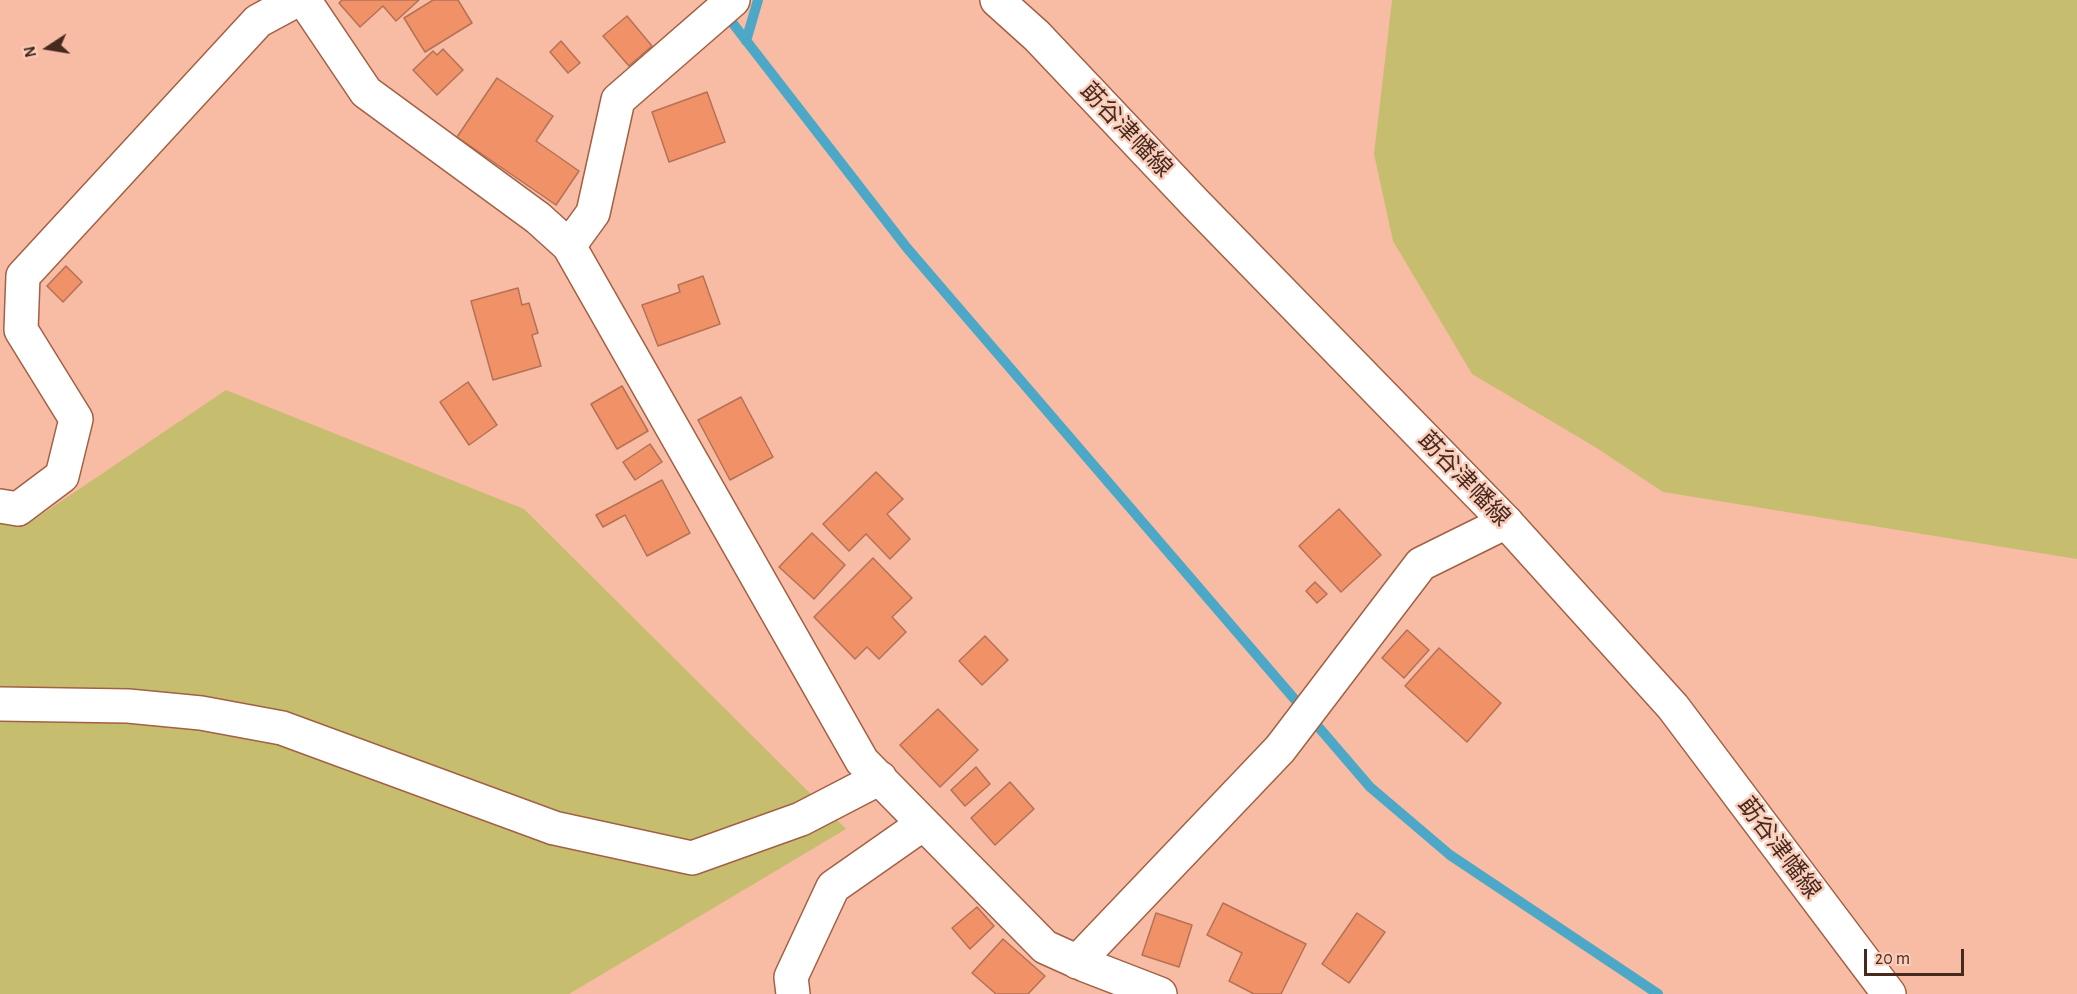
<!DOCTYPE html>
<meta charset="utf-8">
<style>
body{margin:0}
#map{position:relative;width:2077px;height:994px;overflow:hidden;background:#f8bca4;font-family:"Alegreya Sans",sans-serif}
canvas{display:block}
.north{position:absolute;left:18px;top:18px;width:60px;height:60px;-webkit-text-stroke:4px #fbcdbb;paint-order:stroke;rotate:258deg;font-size:16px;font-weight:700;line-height:24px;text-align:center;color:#472a1e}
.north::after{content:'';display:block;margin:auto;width:21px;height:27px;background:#472a1e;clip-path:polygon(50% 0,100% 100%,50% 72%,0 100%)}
.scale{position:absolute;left:1864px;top:949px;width:100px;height:27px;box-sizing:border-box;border:3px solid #472a1e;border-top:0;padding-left:8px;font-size:18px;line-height:21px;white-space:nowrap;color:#472a1e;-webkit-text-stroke:4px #fbcdbb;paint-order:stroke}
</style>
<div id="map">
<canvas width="2077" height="994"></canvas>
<div class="north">N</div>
<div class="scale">20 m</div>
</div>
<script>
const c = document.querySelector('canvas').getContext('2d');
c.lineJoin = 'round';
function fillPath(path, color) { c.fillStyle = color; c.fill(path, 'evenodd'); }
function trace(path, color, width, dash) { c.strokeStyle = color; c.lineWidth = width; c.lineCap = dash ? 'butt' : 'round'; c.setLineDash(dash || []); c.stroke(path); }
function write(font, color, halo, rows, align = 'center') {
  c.font = font + ' "Alegreya Sans","Noto Sans JP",sans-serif'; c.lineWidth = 5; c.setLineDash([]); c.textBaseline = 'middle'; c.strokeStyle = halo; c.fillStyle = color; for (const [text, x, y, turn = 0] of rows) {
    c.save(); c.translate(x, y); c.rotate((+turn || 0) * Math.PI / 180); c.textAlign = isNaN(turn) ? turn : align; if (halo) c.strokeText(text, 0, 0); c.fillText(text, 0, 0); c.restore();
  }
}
fillPath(new Path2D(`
 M1392,0H2077V559L1663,492L1595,447L1472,374L1393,241L1374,154Z
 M226,390L524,509L846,829L569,994H0V520L23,527Z`), '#c6bd6f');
trace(new Path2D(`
 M724,12L907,248L1370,787L1450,855L1658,994
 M746,41L758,0`), '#4da8c7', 10);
const building = new Path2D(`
 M342,0H419L396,21L383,6L360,27L339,3Z
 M433,0H458L472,23L425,52L404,18Z
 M627,16L652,46L629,66L603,36Z
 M561,41L580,63L568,73L550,52Z
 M443,49L463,70L437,95L413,70L433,51L437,55Z
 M497,78L553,116L536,141L579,171L556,205L457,137Z
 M707,92L725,142L669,162L652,112Z
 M66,266L82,282L63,302L47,286Z
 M703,276L720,324L658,346L642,305L680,292L678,285Z
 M518,288L522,305L529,303L538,333L532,335L541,366L493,380L471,301Z
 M468,382L497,425L469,445L440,402Z
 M622,386L648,431L617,449L591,404Z
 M741,397L773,457L730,480L698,420Z
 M650,444L662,462L635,480L623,462Z
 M876,472L903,499L887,514L910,539L890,559L866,534L849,551L823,524Z
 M662,480L690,533L647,556L625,515L603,527L596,515Z
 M1339,509L1381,555L1341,592L1299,546Z
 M812,533L845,565L814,599L779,567Z
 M873,558L912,598L892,617L906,632L879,659L867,647L855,659L814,617Z
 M1315,582L1327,594L1317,603L1306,591Z
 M1407,630L1429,650L1404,678L1382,658Z
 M985,636L1008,660L982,685L959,661Z
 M1439,648L1501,703L1467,742L1405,686Z
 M938,709L978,750L940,787L900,745Z
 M976,767L990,784L965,806L951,790Z
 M1010,782L1034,809L995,845L971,818Z
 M1223,903L1306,944L1281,994H1254L1229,981L1242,953L1207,935Z
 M977,907L994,926L970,949L952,928Z
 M1156,913L1192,925L1179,967L1142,955Z
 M1357,913L1385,932L1349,983L1322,964Z
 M1003,939L1045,976L1028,994H996L972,973Z`);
fillPath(building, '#f19168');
trace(building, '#b57155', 1.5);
const minor = new Path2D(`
 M304,0L366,92L538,218L569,246L862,761L1045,947L1085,965L1160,994
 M569,246L593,213L618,100L733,0
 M0,506L18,509L62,476L76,419L21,330L23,276L258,21L297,0
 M0,704L128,706L201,713L282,728L554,828L692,858L801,819L880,778
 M1077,962L1280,749L1421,564L1506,522
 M793,994L791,977L833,887L923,824`);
const major = new Path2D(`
 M997,0L1037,36L1195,203L1506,522L1673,707L1889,994`);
trace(minor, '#a26044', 36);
trace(major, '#a26044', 36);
trace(minor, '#fff', 33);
trace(major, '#fff', 33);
write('24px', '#472a1e', '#fbcdbb', [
 ["莇谷津幡線",1126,130,46],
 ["莇谷津幡線",1464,479,46],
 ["莇谷津幡線",1779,848,53]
]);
</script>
